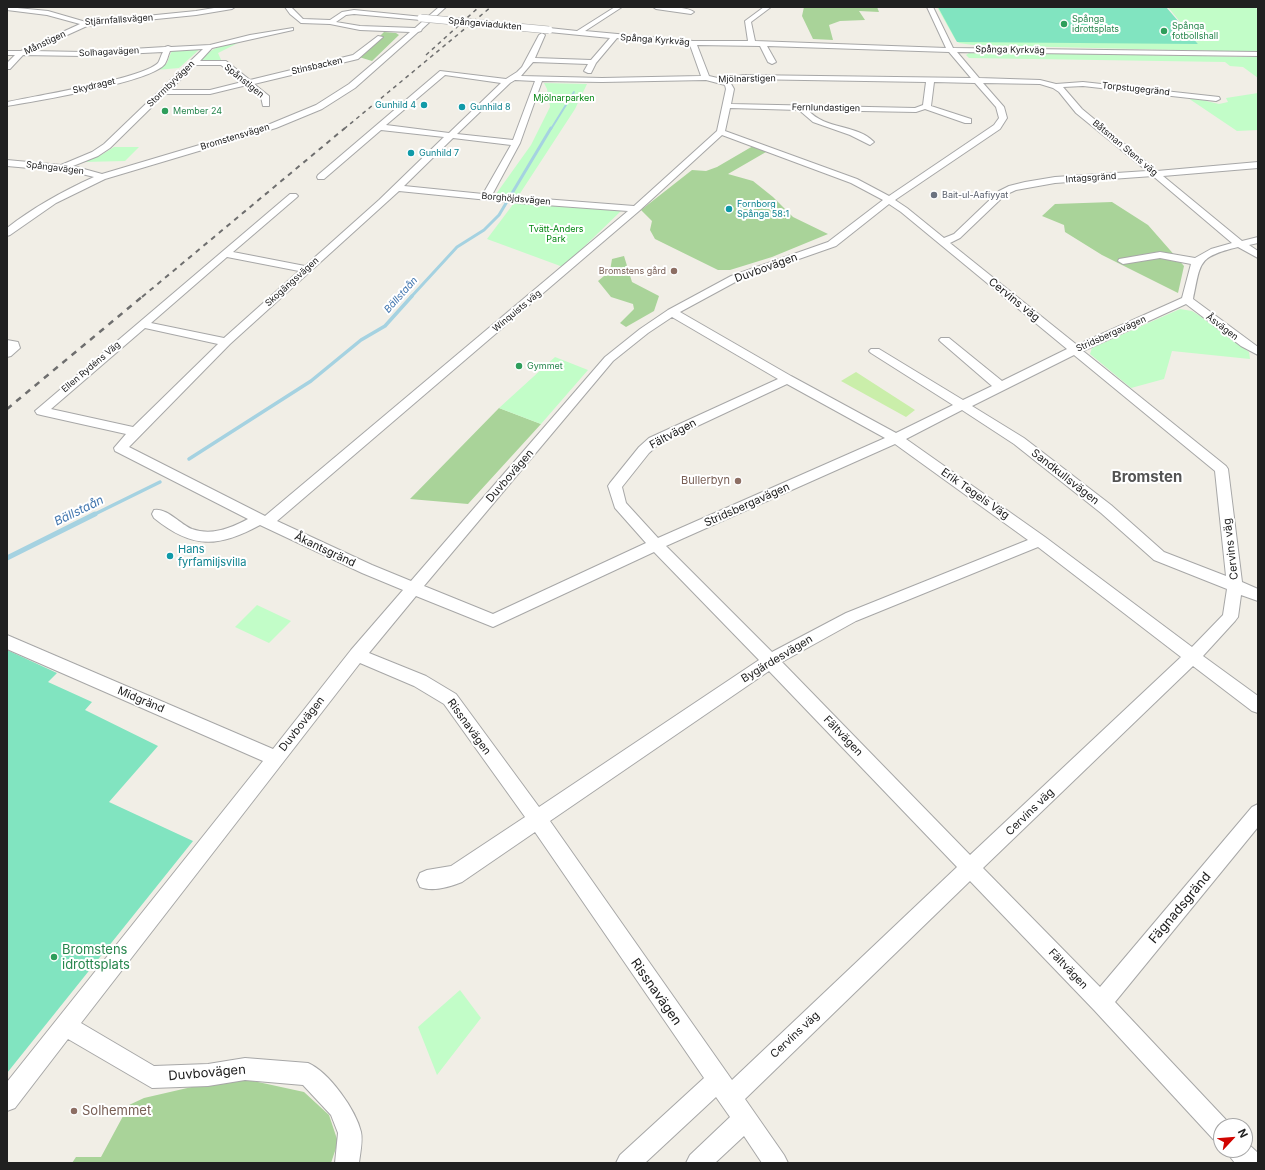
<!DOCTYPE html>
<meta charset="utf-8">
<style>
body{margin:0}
#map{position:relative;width:1265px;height:1170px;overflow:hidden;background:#f1eee6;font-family:Inter,sans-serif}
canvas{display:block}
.frame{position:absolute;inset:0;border:8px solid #202020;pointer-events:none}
.north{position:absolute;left:1213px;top:1118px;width:40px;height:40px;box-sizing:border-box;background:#fff;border:1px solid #a6a6a6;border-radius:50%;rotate:64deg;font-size:11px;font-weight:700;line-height:16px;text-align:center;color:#202020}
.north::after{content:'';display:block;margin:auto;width:14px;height:18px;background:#d10400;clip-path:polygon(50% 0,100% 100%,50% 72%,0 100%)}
</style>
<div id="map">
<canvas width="1265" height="1170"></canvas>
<div class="frame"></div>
<div class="north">N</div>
</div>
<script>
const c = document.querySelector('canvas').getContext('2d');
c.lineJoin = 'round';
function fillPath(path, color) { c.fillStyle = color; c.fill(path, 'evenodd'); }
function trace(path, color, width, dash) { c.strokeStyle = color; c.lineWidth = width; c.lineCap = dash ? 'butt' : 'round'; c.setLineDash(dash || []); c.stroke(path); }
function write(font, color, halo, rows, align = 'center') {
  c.font = font + ' Inter,sans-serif'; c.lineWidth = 4; c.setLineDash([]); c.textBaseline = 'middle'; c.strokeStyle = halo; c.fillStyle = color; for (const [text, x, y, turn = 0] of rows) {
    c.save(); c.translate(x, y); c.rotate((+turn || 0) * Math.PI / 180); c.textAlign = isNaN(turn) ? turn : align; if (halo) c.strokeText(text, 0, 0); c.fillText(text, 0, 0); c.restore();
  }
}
fillPath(new Path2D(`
 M856,372L915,410L906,417L841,381Z`), '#caeeaa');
fillPath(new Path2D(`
 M804,7H877L879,12L859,11L865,20L840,21L829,25L833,40L813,39L802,16Z
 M384,32L396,33L399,35L372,61L359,57Z
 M753,146L766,152L728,174L753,181L773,197L793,217L828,234L772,257L730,270H718L655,239L650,230L652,221L641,210L692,170L706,171L717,167Z
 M1112,202L1148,225L1184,266L1178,293L1102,255L1065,232L1064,225L1042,216L1055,204Z
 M624,256L632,282L659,296L654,311L626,327L620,323L634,309L633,304L611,297L598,281L610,271L612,259Z
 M499,408L541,424L468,504L410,499Z
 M235,1077L304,1092L329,1115L338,1142L331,1163H72L76,1157H101L129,1105L144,1098Z`), '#a9d399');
fillPath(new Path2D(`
 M937,7H960L1198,44L1168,7H1255L1258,10V52L973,45L959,43L955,39Z
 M238,43L218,53L222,62L198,61C214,47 218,46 238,43Z
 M201,48L179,68L156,70L167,63L172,50Z
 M969,53L1017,54L1023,53L1258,57V78L1243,67L1230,66L1225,62L969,58L966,55Z
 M544,83L587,84L575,109L519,195L496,194L531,145L550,107L547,89Z
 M1258,93V130L1237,131L1185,96L1219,104L1228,102L1226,98Z
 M114,147H139L125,161L83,162L101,155Z
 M514,203L621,211L563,267L487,239Z
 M1180,309L1192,311L1200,316L1249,352L1250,359L1172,351L1164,379L1131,388L1090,354L1092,348Z
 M555,357L588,370L541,424L499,408Z
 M257,605L291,621L269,643L235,627Z
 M460,990L481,1018L437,1075L418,1027Z`), '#c2fdc8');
fillPath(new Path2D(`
 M938,7H1166L1198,44L957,42Z
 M7,650L57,673L48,682L92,702L85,710L158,746L109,802L193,841L7,1073Z`), '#81e4c0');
trace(new Path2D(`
 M551,129L574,92`), '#a5d2e1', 2);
trace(new Path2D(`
 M411,297L457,247L484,230L499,215L551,128`), '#a5d2e1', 3);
trace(new Path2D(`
 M189,459L311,381L361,340L385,326L412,296
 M93,515L160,482`), '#a5d2e1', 3.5);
trace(new Path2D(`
 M7,558L95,514`), '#a5d2e1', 5);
const minor = new Path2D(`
 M7,7L48,11L86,22L196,11L220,7H235L232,9L196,15L87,26L32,51L82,52L165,47L168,46L171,47L210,45L250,35L293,28V30L212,48L200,61H226L250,80L353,55L378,36L383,37L358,59L254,84L269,96V106H263L261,97L247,85L210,94H165L110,148L98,156L73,166L102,174L270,124L316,105L349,84L410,32L360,30L330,24L301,23L290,14L285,7H291L303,19L330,20L342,12L354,10L423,17L424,18L421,20L354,14L346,15L336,22L360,26L415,28L439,7H446L422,29L421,31L418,32L355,88L322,109L276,128L105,179L56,203L10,235L7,236V228C34,207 63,191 94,177L74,172L7,166V160L61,165L92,152L104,144L203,49L170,51C168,55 167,62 164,65C147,83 36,101 7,106V102C35,96 142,79 158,63C160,60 161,55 163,52L82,56L23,55L10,69H7V63L15,55H7V51H21L80,24L47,15L7,10ZM195,65H221L242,82L210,90H170Z
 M615,7H622L585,31L693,41H748L745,21L764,7H771L751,22L755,41L946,48L927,7H933L953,48L1258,52V56L957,52L979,78L1040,80L1056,84L1083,82L1219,97L1220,99L1216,101L1083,86L1063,87L1082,109L1157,171L1258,162V168L1163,176L1242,241L1258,237V243L1249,245L1258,251V258L1238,247C1197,257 1201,262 1193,299L1258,347V355L1241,346L1186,304L1083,351L1226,466L1228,469L1242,582L1258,589V601L1241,595L1238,617L1235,621L1203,656L1258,696V713L1252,711L1193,666L983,868L1100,987L1252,807L1258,804V827L1115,1002L1229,1123L1230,1126H1221V1143L1213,1139L1094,1010L970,881L745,1099L784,1155L788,1163H762L744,1136L715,1163H686L690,1155L730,1117L716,1097L645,1163H616L620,1155L704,1078L535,832L462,882C450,887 432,892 420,887L417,880L420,873L427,870L451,866L525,817L444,704L414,686L360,663L81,1023L154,1066L208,1064L245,1058L308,1063C329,1072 356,1110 361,1132C363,1141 360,1154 359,1163H335L338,1133L331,1115L303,1085L245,1080L208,1086L152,1088L68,1039L15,1108L7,1111V1082L263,761L7,649V635L273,749L351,650L403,590L362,573L260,525C218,548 192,549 154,518L152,514L154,510C166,507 180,524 192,529C212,536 231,528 248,519L115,451L114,448L126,434L41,415L37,414L35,411L290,194H296L298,196L296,198L233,252L305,266L379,200L444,137L381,130L324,179H318L317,177L318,175L440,71L506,79L517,72L522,67L539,35L542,33L545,35L535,58L591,60L610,38L549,32L546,30L549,28L577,31ZM617,38L690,45L701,76L602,78L521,76L533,62L588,64L584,71L588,73H591L596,63ZM697,45L760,46L768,62L772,64L776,62L767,46L949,52L971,78L744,75L722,79L709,76ZM445,75L501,83L449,133L386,125ZM744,79L926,82L923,105L915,108L731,104L734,89L730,82ZM515,80L535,81L513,140L457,134L510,83ZM706,80L725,85L726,89L717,131L634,206L492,195L520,143L542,81L602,82ZM934,82L975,83L996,107L999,118L994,125L889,196L857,179L725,131L730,108L799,110L813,122L850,135L870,145L874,142C857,124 825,130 808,110L916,112L925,109L965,123H971V119L931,106ZM983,83L1040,84L1053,88L1059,92L1076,113L1147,171L1055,177L1025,182L1009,186L999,191L954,234L944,238L907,208L895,200L1000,129L1007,118L1004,107ZM722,135L851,183L883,200L828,242L731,276L668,310L640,329L605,357L411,581L372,565L277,521L639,211ZM453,138L511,145L483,194L404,186ZM1153,176L1232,243L1211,249L1195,258L1160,252L1119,259L1118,261L1123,264L1160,258L1191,264L1182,298L1077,345L950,243L960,238L1005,195L1016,190L1055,183ZM399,191L518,203L628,211L265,516L129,447L230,344ZM889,204L901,212L1067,349L1002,381L949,338H941L939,340L941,342L992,386L963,400L879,349H871L869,351L871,353L953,405L896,433L791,376L680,312L739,280L836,246ZM227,257L299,271L224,338L151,323ZM672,317L778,379L649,438L639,447L610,483L608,486L615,508L646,543L493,614L424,586L613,361L648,333ZM145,328L218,344L133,427L51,409ZM1074,355L1215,471L1226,576L1164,552L1111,505L1024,438L972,406ZM787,384L885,438L658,538L626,503L622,487L649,453L659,444ZM962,410L1014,444L1101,513L1154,560L1227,589L1223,615L1192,647L1045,537L906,439ZM895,444L1028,540L846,613L772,652L666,546ZM1038,547L1181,657L970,855L782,662L856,621ZM654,552L759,660L539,807L456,694L426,676L369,653L416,596L493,627ZM769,671L957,867L732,1080L550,821Z
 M653,7C664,7 686,6 694,12L691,14L656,9Z
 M7,340L18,342L20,348L11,356L7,357L8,347L7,346Z
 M1245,1141L1258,1153V1163H1235L1231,1158L1227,1150H1245Z`);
trace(minor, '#a7a7a7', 2);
fillPath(minor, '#fff');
trace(new Path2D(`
 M426,55L479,7
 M344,129L491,7`), '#6e6e6e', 1.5, [4, 4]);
trace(new Path2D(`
 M142,297L345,128`), '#6e6e6e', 2, [5, 5]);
trace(new Path2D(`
 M7,409L143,296`), '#6e6e6e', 2.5, [6, 6]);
const minorBridge = new Path2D(`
 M421,18L549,30`);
trace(minorBridge, '#a7a7a7', 8, []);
trace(minorBridge, '#fff', 7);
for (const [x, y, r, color] of [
 [1064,24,4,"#2e9e5b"],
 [1164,31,4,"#2e9e5b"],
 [424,105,4,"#0f9aa8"],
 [462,107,4,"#0f9aa8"],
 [165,111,4,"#2e9e5b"],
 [411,153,4,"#0f9aa8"],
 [934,195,4,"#6b7280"],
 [729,209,4,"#0f9aa8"],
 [674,271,4,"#8d6e63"],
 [519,366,4,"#2e9e5b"],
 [738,481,4,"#8d6e63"],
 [170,556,4,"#0f9aa8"],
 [54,957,4,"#2e9e5b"],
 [74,1111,4,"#8d6e63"]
]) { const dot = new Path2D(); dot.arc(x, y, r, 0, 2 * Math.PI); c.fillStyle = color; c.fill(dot); trace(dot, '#fff', 1.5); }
write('9px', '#27864d', '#fff', [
 ["Spånga",1072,19],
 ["idrottsplats",1072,29],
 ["Spånga",1172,26],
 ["fotbollshall",1172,36],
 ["Member 24",173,111],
 ["Gymmet",527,366]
], 'left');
write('9px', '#202020', '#fff', [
 ["Stjärnfallsvägen",119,20,-4],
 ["Spångaviadukten",485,24,5],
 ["Spånga Kyrkväg",655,40,4],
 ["Månstigen",45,43,-25],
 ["Spånga Kyrkväg",1010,50,1],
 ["Solhagavägen",109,52,-3],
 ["Stinsbacken",317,66,-13],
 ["Mjölnarstigen",747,79,-1],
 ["Spånstigen",244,81,39],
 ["Stormbyvägen",171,84,-44],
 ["Skydraget",94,86,-13],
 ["Torpstugegränd",1136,89,6],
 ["Fernlundastigen",826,108,1],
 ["Bromstensvägen",235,137,-17],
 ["Båtsman Stens väg",1125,148,40],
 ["Spångavägen",55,168,7],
 ["Intagsgränd",1091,178,-4],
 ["Borghöjdsvägen",516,199,5],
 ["Skogängsvägen",292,282,-42],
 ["Winquists väg",517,311,-40],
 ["Åsvägen",1222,327,37],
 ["Stridsbergavägen",1111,334,-24],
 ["Ellen Rydéns Väg",91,367,-40]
]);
write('9px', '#058713', '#fff', [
 ["Mjölnarparken",564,98],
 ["Tvätt-Anders",556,229],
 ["Park",556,239]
]);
write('9px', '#0d838f', '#fff', [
 ["Gunhild 4",416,105,"right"],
 ["Gunhild 8",470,107],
 ["Gunhild 7",419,153],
 ["Fornborg",737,204],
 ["Spånga 58:1",737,214]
], 'left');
write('9px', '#5b616d', '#fff', [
 ["Bait-ul-Aafiyyat",942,195]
], 'left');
write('9px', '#785e54', '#fff', [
 ["Bromstens gård",666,271]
], 'right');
write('italic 10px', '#4377af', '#fff', [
 ["Bällstaån",401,295,-48]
]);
write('11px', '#202020', '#fff', [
 ["Duvbovägen",766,268,-20],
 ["Cervins väg",1014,300,39],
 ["Fältvägen",673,434,-28],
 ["Duvbovägen",510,476,-49],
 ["Sandkullsvägen",1065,477,38],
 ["Erik Tegels Väg",975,494,35],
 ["Stridsbergavägen",747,505,-24],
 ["Cervins väg",1231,549,-97],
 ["Åkantsgränd",325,550,25],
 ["Bygärdesvägen",777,659,-31],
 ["Midgränd",141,700,23],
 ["Duvbovägen",302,724,-52],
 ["Rissnavägen",469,727,54],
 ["Fältvägen",843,736,46],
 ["Cervins väg",1030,812,-44],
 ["Fältvägen",1068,969,46],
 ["Cervins väg",795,1035,-43]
]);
write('11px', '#785e54', '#fff', [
 ["Bullerbyn",730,481]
], 'right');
write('11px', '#0d838f', '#fff', [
 ["Hans",178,550],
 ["fyrfamiljsvilla",178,563]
], 'left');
write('italic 12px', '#4377af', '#fff', [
 ["Bällstaån",79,511,-26]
]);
write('13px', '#202020', '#fff', [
 ["Fägnadsgränd",1180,908,-50],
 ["Rissnavägen",656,992,55],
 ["Duvbovägen",207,1073,-5]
]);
write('13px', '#27864d', '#fff', [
 ["Bromstens",62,950],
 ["idrottsplats",62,965]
], 'left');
write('13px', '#785e54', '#fff', [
 ["Solhemmet",82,1111]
], 'left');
write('bold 15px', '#535353', '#fff', [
 ["Bromsten",1147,477]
]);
</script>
